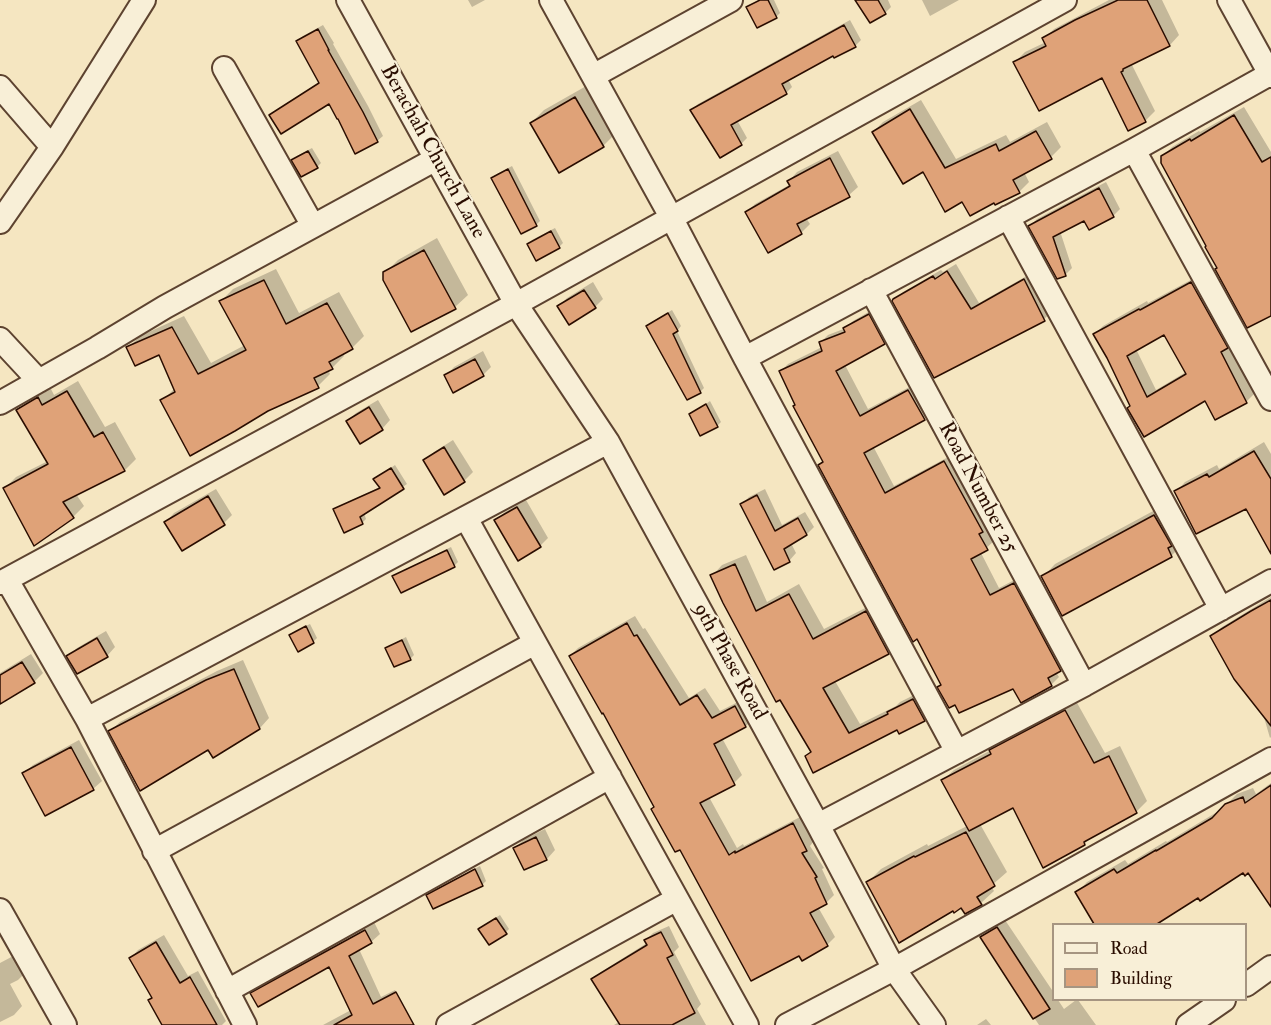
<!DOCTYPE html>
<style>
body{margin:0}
#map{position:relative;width:1271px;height:1025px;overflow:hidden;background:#f5e6c1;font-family:"IM FELL Double Pica",serif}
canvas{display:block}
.legend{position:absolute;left:1052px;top:923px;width:195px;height:78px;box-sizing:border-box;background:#f8efd7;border:2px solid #a69581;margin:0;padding:8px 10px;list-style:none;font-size:18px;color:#2a0d00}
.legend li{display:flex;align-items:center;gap:12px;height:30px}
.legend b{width:30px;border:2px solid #a69581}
</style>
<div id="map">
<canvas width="1271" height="1025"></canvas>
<ul class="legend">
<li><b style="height:8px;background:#f8efd7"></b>Road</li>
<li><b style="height:16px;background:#dfa278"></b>Building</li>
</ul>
</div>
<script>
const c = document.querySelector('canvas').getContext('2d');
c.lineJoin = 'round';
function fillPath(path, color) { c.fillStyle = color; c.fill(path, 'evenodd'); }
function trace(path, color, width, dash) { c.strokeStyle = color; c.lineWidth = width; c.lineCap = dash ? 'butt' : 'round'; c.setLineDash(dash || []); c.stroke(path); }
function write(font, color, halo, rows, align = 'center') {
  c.font = font + ' "IM FELL Double Pica",serif'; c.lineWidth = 4.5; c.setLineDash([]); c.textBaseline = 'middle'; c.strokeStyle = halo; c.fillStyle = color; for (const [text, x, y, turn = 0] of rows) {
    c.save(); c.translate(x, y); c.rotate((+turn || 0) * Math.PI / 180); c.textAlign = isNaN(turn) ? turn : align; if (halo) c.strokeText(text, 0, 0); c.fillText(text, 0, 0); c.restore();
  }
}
fillPath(new Path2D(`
 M468,0H485L472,7Z
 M758,0H774L780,13L776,17L748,7Z
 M857,0H888L891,7L885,13Z
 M922,0H959L930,16Z
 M1109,0H1162L1179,35L1170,45L1131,63L1155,111L1145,121L1103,76L1015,62L1025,52L1046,42L1044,39L1054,29Z
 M850,20L861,40L855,46L833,54L788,79L792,87L786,93L737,120L747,138L741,144L692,110L698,104Z
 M323,25L334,43L333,44L368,106L383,136L377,141L329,102L270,115L276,110L320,82L297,41L303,36Z
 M588,85L616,133L603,146L531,123L544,110Z
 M921,100L956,159L1006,135L1010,142L1047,122L1061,147L1051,157L1024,172L1029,182L1019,192L963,200L873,132L883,122Z
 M1244,107L1271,152V314L1219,268L1163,156L1172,147L1199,131L1200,132Z
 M312,148L321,163L317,167L293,160L297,156Z
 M838,151L858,187L849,195L806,218L810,224L801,233L768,251L747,212L755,204L791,184L789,181L797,172Z
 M512,166L540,221L536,225L521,232L493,178L497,174Z
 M1106,182L1120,209L1113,216L1089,228L1084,219L1060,231L1072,268L1065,275L1030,226L1037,219Z
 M555,228L563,243L559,247L529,244L532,240Z
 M437,238L468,295L455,307L385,273L398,260Z
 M956,264L979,303L1032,273L1052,312L1044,319L935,376L895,300L903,292L941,270L943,272Z
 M276,269L299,313L339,292L364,336L352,348L343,353L344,356L332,368L328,370L330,374L318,386L162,401L175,388L159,353L128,348L140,336L184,316L211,363L245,345L221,301L233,289Z
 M1200,275L1229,345L1254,394L1246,402L1206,399L1132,406L1095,334L1103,326L1147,301L1148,303ZM1165,333L1186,372L1156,390L1136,349Z
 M593,282L603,299L595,307L559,306L567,298Z
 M877,307L892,335L884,343L845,365L868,409L917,383L932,410L924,418L873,446L894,486L952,455L995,540L981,553L999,588L1022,576L1068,661L1056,672L1059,677L1051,685L1014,687L942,684L820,465L824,461L780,372L788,364L822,347L820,343L828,335L846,328L853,321Z
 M672,310L681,326L677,331L704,388L700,392L688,398L648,326L652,322Z
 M483,351L491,367L483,375L446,376L454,367Z
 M78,381L105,427L115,422L136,459L125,470L76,494L84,506L73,517L5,488L16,477L48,461L18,411L29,399L50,387L54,395Z
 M378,400L390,420L382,429L347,421L356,413Z
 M710,401L721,422L717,426L691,415Z
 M453,440L473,472L464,481L425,460L434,452Z
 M1264,442L1271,454V551L1247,507L1176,492L1185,482L1217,465L1219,469Z
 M395,465L407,484L364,513L366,519L362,523L344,531L335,510L339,506L380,487L375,479Z
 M216,489L232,515L224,523L166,522L174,513Z
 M765,489L782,525L805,512L814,527L807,534L791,543L796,553L789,561L742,504L749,497Z
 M526,500L548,538L540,546L496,520L505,512Z
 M1168,503L1184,543L1171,556L1043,577L1055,564Z
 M451,547L458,562L454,566L394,577L398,573Z
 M746,555L767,602L799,584L824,629L877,602L899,643L888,653L835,681L860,724L896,706L900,702L924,690L934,709L924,719L806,756L812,751L712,576L722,565Z
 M1271,597V737L1270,738L1263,714L1212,636L1222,627Z
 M635,616L643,629L645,628L689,698L705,688L720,711L744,699L754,718L746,726L722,738L742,775L734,783L709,797L737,848L743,844L744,846L802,816L814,841L810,846L824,868L822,869L834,895L826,903L818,907L835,937L827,945L802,959L799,954L681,848L656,807L604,711L570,656L578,648Z
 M310,624L317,638L313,642L291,635L295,631Z
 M106,631L115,647L107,656H68L77,648Z
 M406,637L414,655L411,658L395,665L387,648L391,645Z
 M31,654L43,673L34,682L0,702V673Z
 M243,660L269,718L260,728L213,756L209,748L110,731L120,722L217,671Z
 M1076,701L1105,753L1120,746L1147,801L1136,812L1092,836L1084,844L1013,806L980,824L1007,872L991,886L994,891L981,903L961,906L868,882L881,869L927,844L928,846L967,826L943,780L954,770L993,749L1002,740Z
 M79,740L102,781L93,789L24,773L33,765Z
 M1271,783V904L1249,871H1243L1198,896L1161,920V921L1158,924H1096L1077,893L1087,882L1125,860L1128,864L1166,841L1167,842L1222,809L1237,794L1253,788L1256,794Z
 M545,829L555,850L547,859L524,868L515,848L523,840Z
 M480,866L486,881L482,885L428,895L432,892Z
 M500,915L509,929L506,932L484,925Z
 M1005,920L1054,993V1000H1058L1064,1009L1076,1000H1078L1096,1025H1039L981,937L990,929Z
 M374,922L380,934L371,942L359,949L381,997L395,990L414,1025H323L351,1010L330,965L252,994L261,985Z
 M669,926L679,947L674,952L701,1004L697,1009L706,1025H614L619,1022L593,979L601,972L647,943L646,940L653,933Z
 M164,935L188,976L198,971L226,1021L222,1025H164L153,997L131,958L138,950Z
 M17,954L26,972L18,980L10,984L22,1006L14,1015L0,1022V963Z
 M986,1019L991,1025H977Z`), '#0003');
const building = new Path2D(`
 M760,0H768L777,18L757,28L746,7Z
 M855,0H878L886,14L870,23Z
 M1118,0H1147L1170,46L1123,69V71L1121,72L1146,122L1128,131L1102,78L1039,111L1013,62L1046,46L1042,38L1075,20Z
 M844,25L856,47L834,58L833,56L782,84L787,94L731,125L742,145L720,158L690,110Z
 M318,29L329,50H328L363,112L378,142L355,154L338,119H337L329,104L281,134L269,115L319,83L296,41Z
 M575,97L604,147L559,173L530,123Z
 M910,109L945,168L996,144L999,151L1036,131L1052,159L1013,180L1020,193L995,205L994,203L970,216L962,202L945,212L923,172L903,184L872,132Z
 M1234,115L1262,162L1271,157V316L1247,328L1215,269L1217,268L1205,247L1206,246L1161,163V156L1190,139L1191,141Z
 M308,151L318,168L301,177L291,160Z
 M830,158L850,197L797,224L802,234L768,253L745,212L790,186L787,181Z
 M508,169L537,226L521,234L491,178Z
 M1099,188L1114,217L1089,230L1084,221L1053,237L1066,276L1057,279L1028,226Z
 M551,231L560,248L536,261L527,244Z
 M424,250L456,309L411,332L383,280V272Z
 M947,271L971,309L1024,279L1045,321L934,378L892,301L893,299L933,276L935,279Z
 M264,280L286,324L327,303L353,349L329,362L333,369L314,378L319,388L268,411L235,431L190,456L160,400L175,392L159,355L135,366L126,347L172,327L198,374L246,350L219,301Z
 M1191,282L1228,348L1221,352L1247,403L1215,420L1205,401L1144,437L1127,408L1130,406L1107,358L1093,334L1139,309L1140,310ZM1164,335L1186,374L1147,397L1127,356Z
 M584,290L596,308L569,325L557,306Z
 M668,313L678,331L673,334L701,393L687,400L646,326Z
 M869,314L885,344L836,371L860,416L908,390L925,420L864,453L885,493L944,461L983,532L979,534L988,550L971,559L990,595L1014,583L1061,671L1048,678L1052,686L1021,703L1013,689L959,713L955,705L949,708L937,687L941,685L917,639L913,642L818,465L823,462L793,406L795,405L779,371L822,351L819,342L845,332L843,328Z
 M475,359L484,376L453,393L444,375Z
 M67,391L94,437L103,432L125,471L63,502L74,518L34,546L3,488L48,464L16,410L38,397L42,405Z
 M706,404L718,427L700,436L689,414Z
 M369,407L383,430L360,444L346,421Z
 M444,447L465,482L444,495L423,460Z
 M1254,451L1271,479V554L1246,509L1196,534L1174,491L1207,474L1209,477Z
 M391,468L404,489L360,517L363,524L344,533L333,509L380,488L373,479Z
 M757,495L775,531L798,518L807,535L784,549L790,562L774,570L740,504Z
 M208,496L225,525L182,551L164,522Z
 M517,507L541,547L518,561L494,520Z
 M1154,515L1172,546L1168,548L1172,557L1062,616L1041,576Z
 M447,550L455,567L401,593L392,576Z
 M735,564L756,611L789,594L813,639L866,611L889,654L823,688L849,733L888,714L887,712L913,699L925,721L899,734L897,730L813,773L805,756L811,752L780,700L776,702L723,603L710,575Z
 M1271,600V726L1234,679L1210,636L1251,611Z
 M627,623L634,636L637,635L680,705L697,695L712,718L735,706L746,727L714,744L735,785L700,803L729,855L735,851V853L793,823L807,851L802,853L817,877L815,878L827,904L810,913L828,946L802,961L799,956L751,981L680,850L675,852L651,809L654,807L603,713L602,714L569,656Z
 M306,626L314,643L298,652L289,635Z
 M97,638L108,657L77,674L66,656Z
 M402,640L411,660L394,667L385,648Z
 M22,662L35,683L0,704V675Z
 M234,669L260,729L213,758L208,750L140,791L108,731L206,680Z
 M1065,710L1094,763L1109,756L1137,813L1084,842L1085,845L1043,868L1013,808L969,831L941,780L991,754L989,750Z
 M71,747L94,790L45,816L22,773Z
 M1271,785V907L1248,873L1245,876L1243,873L1200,901L1198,898L1157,924H1094L1075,892L1114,869L1117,873L1156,850V851L1212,818L1225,804L1243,797L1245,803Z
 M966,832L995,886L977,897L982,905L965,914L961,908L954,913L953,911L899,943L866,882L914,856L915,857Z
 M536,837L547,860L524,870L513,848Z
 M475,869L483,886L433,909L426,895Z
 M496,918L507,934L489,945L478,929Z
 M997,927L1050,1009L1033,1019L980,937Z
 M365,930L372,943L349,956L373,1004L396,992L414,1025H334L352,1015L329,967L258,1007L250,993Z
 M661,932L673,955L667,958L695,1013L672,1025H620L591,979L647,945L644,940Z
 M156,942L180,983L190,977L217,1025H162L148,1000L152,998L129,958Z`);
fillPath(building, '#dfa278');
trace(building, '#2a0d00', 1.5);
const street = new Path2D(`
 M348,0L516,304L608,442L818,825L894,969L934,1025
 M551,0L671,217L745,358L957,752
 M1229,0L1271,76
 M224,68L313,226
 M593,76L731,0
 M0,87L52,147
 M1134,150L1271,399
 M1008,217L1221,609
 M0,222L52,147L144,0
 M871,290L1084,685
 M0,339L39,381
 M745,358L1134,150L1270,74
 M0,403L97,348L165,307L436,159
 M466,518L747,1025
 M7,580L87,719L245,1025
 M0,583L516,304L1065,0
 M87,719L608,442
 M818,825L1084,685L1271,581
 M154,851L535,643
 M0,910L65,1025
 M1246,985L1271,967
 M227,991L610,777
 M448,1025L677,899
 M787,1025L894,969L1271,759
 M1188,1025L1224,1000`);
trace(street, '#5d4330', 26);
trace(street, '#f8efd7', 22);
write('21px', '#2a0d00', '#f8efd7', [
 ["Berachah Church Lane",432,152,61],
 ["Road Number 25",977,488,62],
 ["9th Phase Road",729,662,61]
]);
</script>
